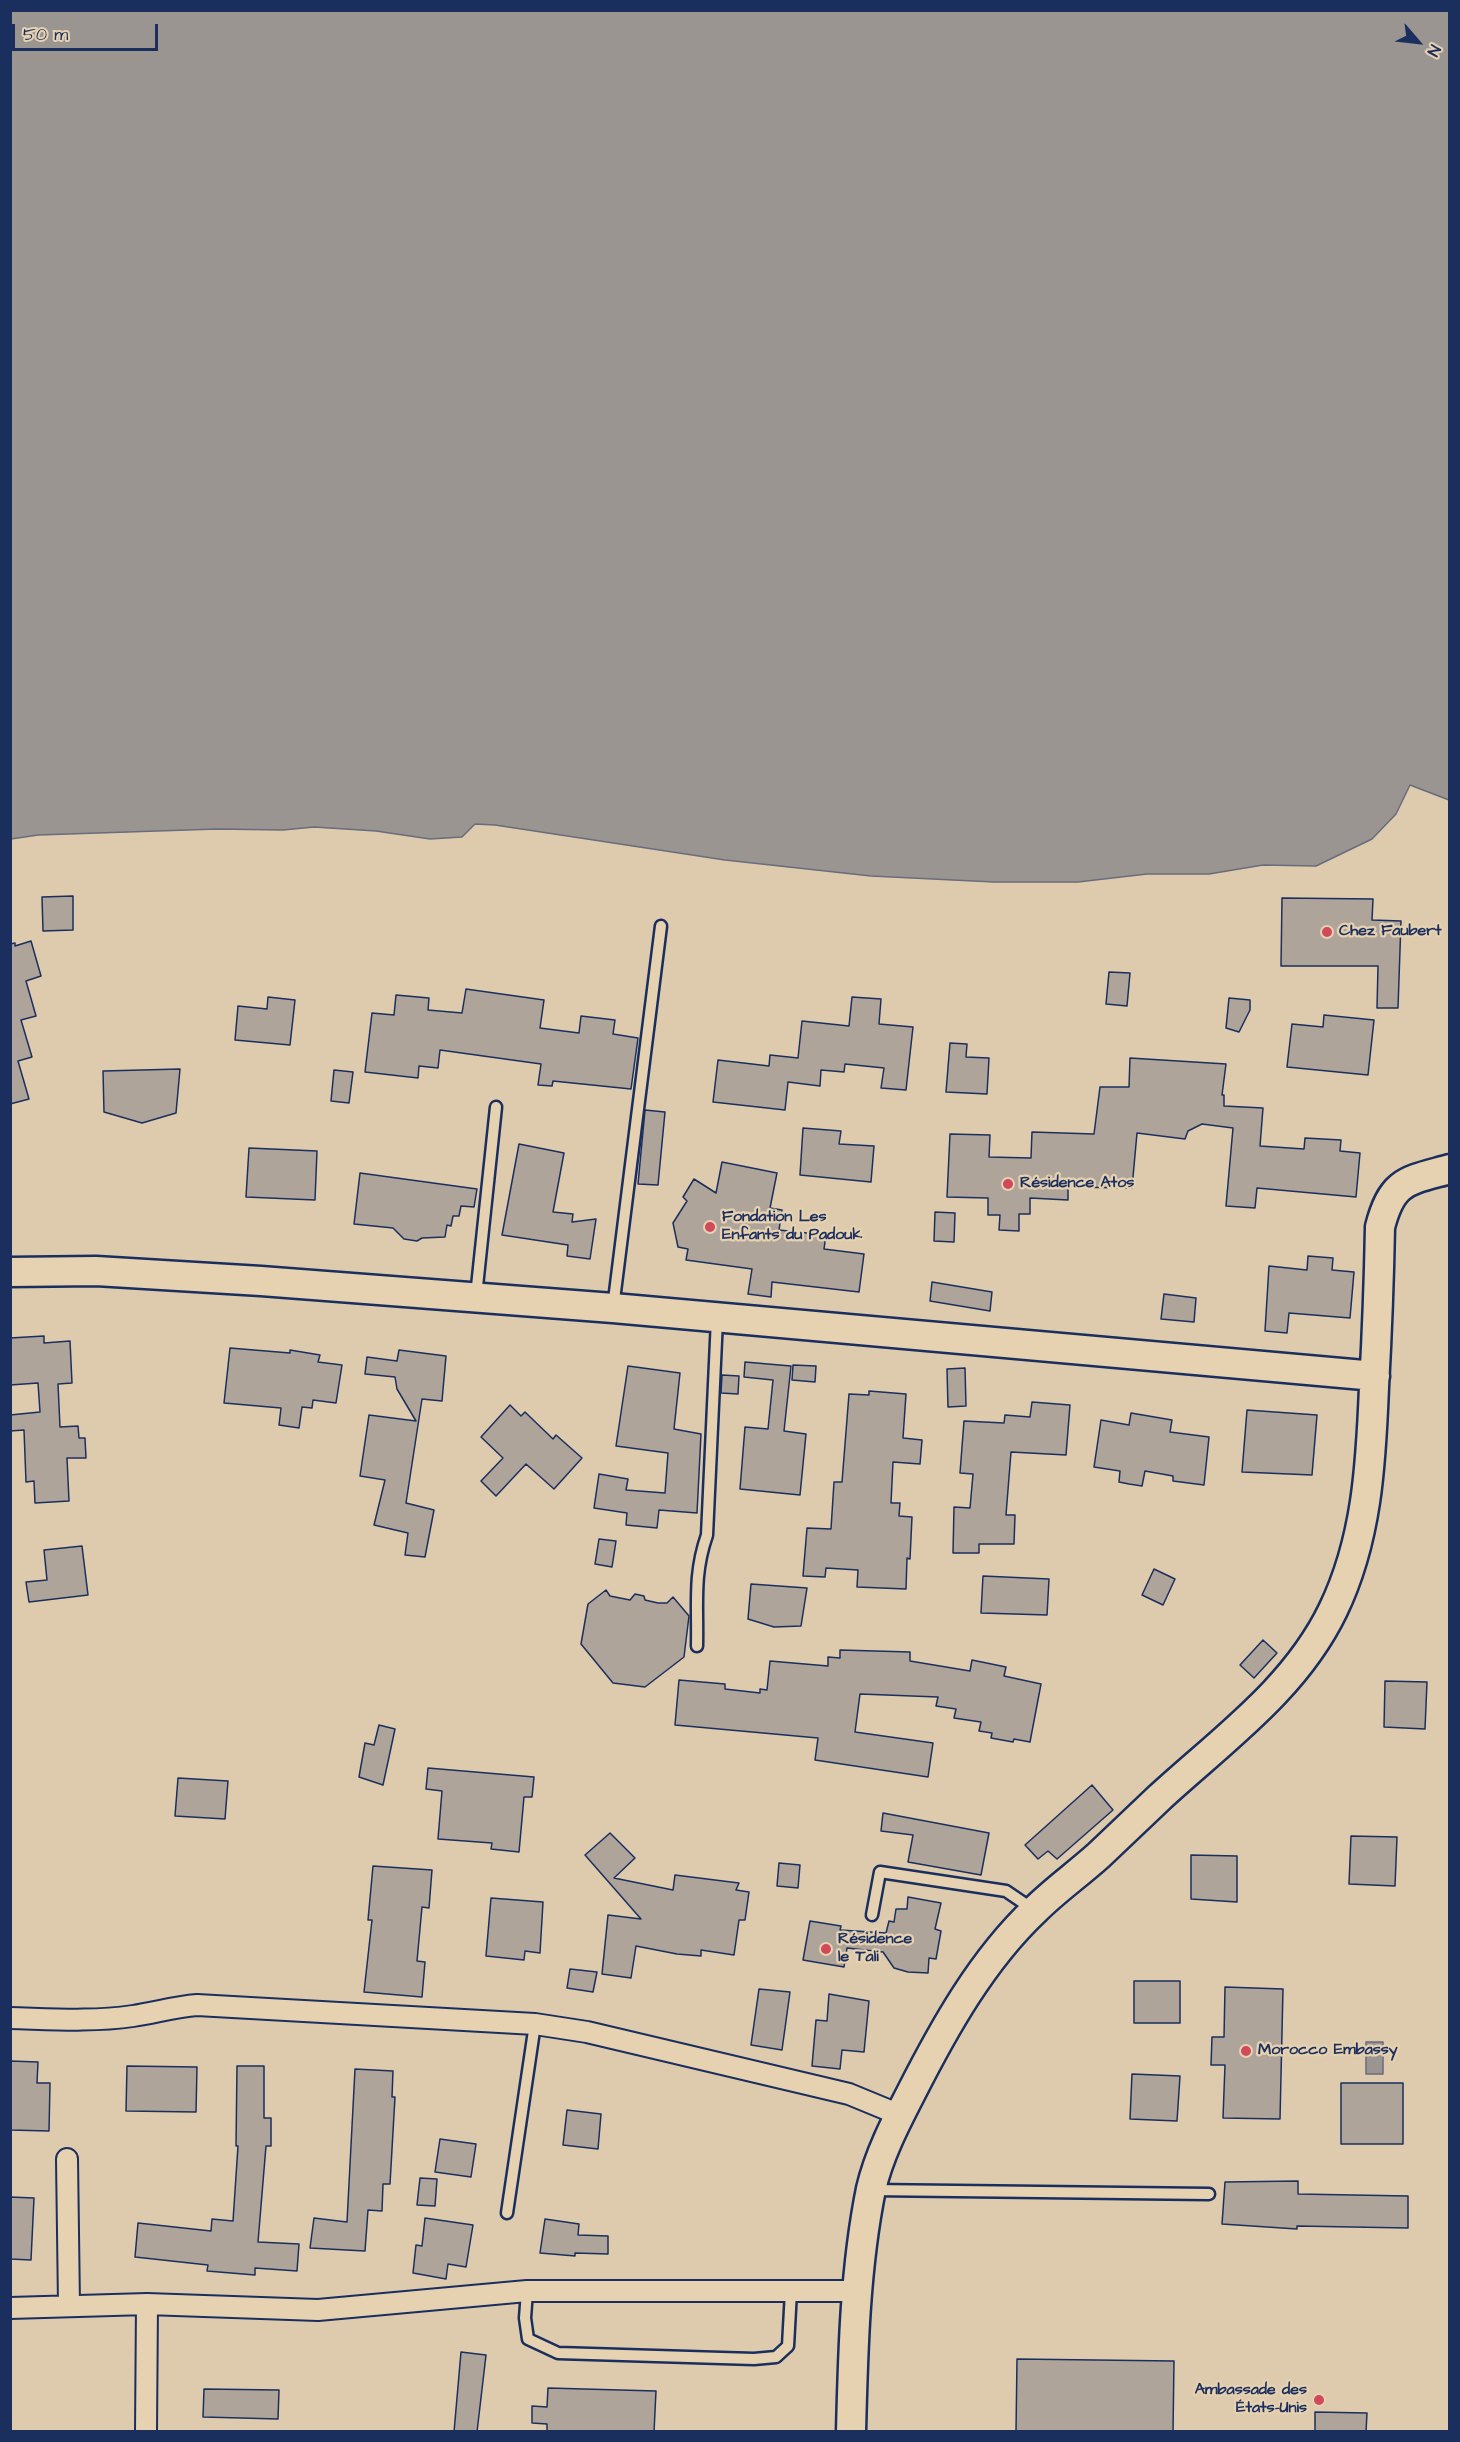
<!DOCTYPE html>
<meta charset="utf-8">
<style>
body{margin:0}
#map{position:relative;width:1460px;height:2442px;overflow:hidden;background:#decbad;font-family:"Architects Daughter",sans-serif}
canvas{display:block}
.frame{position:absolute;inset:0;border:12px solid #1b2f5e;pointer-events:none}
.north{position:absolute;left:1388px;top:12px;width:60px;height:60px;-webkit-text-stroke:4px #e6d1b0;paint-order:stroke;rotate:118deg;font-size:16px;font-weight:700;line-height:24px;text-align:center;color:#1b2f5e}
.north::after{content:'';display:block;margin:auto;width:21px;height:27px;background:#1b2f5e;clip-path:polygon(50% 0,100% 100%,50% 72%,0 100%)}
.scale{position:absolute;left:12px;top:24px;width:146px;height:27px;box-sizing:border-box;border:3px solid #1b2f5e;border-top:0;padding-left:8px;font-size:18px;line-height:21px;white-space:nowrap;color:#1b2f5e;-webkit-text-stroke:4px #e6d1b0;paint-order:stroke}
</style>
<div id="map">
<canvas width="1460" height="2442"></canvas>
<div class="frame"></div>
<div class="north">N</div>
<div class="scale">50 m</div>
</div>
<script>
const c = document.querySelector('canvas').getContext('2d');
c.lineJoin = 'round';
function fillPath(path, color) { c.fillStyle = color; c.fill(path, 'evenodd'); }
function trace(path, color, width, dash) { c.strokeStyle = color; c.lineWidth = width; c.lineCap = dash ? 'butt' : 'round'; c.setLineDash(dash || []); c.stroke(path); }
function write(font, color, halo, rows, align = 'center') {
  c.font = font + ' "Architects Daughter",sans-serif'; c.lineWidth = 4.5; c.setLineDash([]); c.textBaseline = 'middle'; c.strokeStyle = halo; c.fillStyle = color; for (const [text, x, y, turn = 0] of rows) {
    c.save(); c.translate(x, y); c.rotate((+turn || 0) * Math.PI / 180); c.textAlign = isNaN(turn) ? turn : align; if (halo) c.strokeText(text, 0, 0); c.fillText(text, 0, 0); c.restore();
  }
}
const water = new Path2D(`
 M11,10L1449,11V800L1410,785L1396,814L1372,839L1316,866L1263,865L1209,874H1147L1078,882H994L871,876L725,860L495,825L475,824L462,837L430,839L376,831L314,827L283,830L217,829L38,835L11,839Z
 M1366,2042H1383V2074H1366Z`);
fillPath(water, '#9b9592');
trace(water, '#686c7d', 1.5);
const building = new Path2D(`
 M73,896V930L43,931L42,897Z
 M1282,898L1373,899L1372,920L1401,921L1398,1008H1377L1378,966H1281Z
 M31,941L41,976L26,981L36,1016L21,1020L32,1057L18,1061L29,1099L10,1104V944L15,943V946Z
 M1109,972L1130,973L1127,1006L1106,1004Z
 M466,989L544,1000L540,1028L579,1033L581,1016L615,1020L613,1034L638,1038L631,1089L553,1081L552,1086L538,1085L541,1064L440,1050L438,1068L419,1066L418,1078L365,1072L372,1013L394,1015L396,995L429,998L428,1010L462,1013Z
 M268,997L295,1000L290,1045L235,1040L238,1006L267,1009Z
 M852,997L881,999L879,1024L913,1027L906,1090L881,1088L884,1068L845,1064L844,1072L821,1070L820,1086L788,1082L785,1110L713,1102L718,1060L769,1066L770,1055L798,1058L802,1021L849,1026Z
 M1229,998L1250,1000V1010L1239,1032L1226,1028Z
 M1324,1015L1374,1020L1368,1075L1287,1067L1292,1024L1323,1027Z
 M950,1043L967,1044L966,1057L989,1058L987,1094L946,1092Z
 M1130,1058L1226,1064L1222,1095H1224V1106L1263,1108L1260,1146L1304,1149L1305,1138L1341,1140L1340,1151L1360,1153L1356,1197L1257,1188L1255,1208L1226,1206L1233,1128L1202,1124L1188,1131L1185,1139L1137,1133L1132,1188L1068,1187V1200L1030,1198V1214H1019V1231L999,1230L1000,1215H988V1198L947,1197L950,1134L990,1135L989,1157L1031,1158L1032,1132L1094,1134L1100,1087H1129Z
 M180,1069L176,1113L142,1123L104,1112L103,1071Z
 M334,1070L353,1072L349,1103L331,1101Z
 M645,1110L665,1112L658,1185L638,1184Z
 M803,1128L841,1131L839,1144L874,1146L871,1182L800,1175Z
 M519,1144L564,1153L553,1212L573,1214L572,1222L596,1219L590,1259L567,1256L568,1245L502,1235Z
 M249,1148L317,1151L315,1200L246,1197Z
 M722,1162L777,1173L770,1208L782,1210L779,1230L826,1235L824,1249L864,1254L859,1292L772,1282L771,1297L748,1294L752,1269L686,1260L688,1249L678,1247L673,1223L687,1201L683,1197L694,1179L716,1193Z
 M360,1173L477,1189L474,1207L461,1206L459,1216H453L451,1226L447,1225L445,1237L422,1238L417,1241L404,1239L393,1228L354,1224Z
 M935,1212L955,1213L954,1242L934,1241Z
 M1308,1256L1333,1258L1332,1270L1354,1272L1350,1318L1289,1313L1287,1333L1265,1331L1269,1266L1307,1270Z
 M932,1282L992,1292L990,1311L930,1301Z
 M1164,1294L1196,1298L1194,1322L1161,1319Z
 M44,1336V1343L70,1341L72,1383L58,1384L60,1427L78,1426L79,1438H85L86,1458H67L69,1501L35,1503L34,1481L26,1482L24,1430L10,1431V1415L40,1412L38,1383L10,1385V1338Z
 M230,1348L290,1353V1350L320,1355L318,1362L342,1365L336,1403L313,1400L312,1408L302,1407L299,1428L279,1425L281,1408L224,1403Z
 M399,1350L446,1356L442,1401L422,1399L406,1503L434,1510L425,1557L405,1555L408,1533L374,1525L385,1480L360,1476L369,1415L416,1421L397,1389L395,1377L365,1374L367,1357L397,1361Z
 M745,1362L791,1366L784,1431L806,1434L800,1495L740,1489L745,1427L768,1429L773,1380L744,1377Z
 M793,1365L816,1366L815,1382L792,1380Z
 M628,1366L680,1373L674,1429L701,1434L697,1513L659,1510L657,1528L626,1525L627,1513L594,1508L599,1474L628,1479L626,1490L665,1493L668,1453L616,1446Z
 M965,1368L966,1406L948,1407L947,1369Z
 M722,1375L739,1376L738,1394L721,1393Z
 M869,1391L906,1394L903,1438L922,1440L920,1464L893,1462L891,1503H900L899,1516L912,1517L910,1559L907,1558L906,1589L857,1587L858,1570L826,1568L825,1577L803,1576L807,1528L831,1529L834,1482H842L849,1394L869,1395Z
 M1032,1402L1070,1405L1066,1455L1011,1452L1006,1515H1015L1014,1544H979V1553H953L954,1507L970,1508L973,1474L960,1473L964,1421L1004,1423L1005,1415L1030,1417Z
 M510,1405L521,1416L525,1412L553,1439L556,1435L582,1458L554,1489L526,1464L496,1496L481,1481L503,1458L481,1437Z
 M1247,1410L1317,1415L1312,1475L1242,1472Z
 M1131,1413L1172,1420L1170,1432L1209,1437L1204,1485L1173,1481V1476L1145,1471L1142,1486L1129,1484L1119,1482L1120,1471L1094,1467L1101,1420L1129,1425Z
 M599,1539L616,1541L612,1567L595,1564Z
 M82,1546L88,1595L29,1602L26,1582L47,1580L44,1550Z
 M1154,1569L1175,1579L1163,1605L1142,1595Z
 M983,1576L1049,1579L1047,1615L981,1613Z
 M751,1584L807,1588L801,1626L774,1627L748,1619Z
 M606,1590L610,1596L630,1600L635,1594L644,1596L645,1600L658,1603H667L673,1597L689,1616L684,1657L645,1687L613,1683L581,1644L588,1604Z
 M1263,1640L1277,1653L1254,1678L1240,1665Z
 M840,1650L910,1652V1661L970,1671L972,1660L1006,1667L1004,1676L1041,1684L1030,1742L1014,1739L1013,1742L991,1738L992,1733L979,1731L981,1722L954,1718L956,1709L936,1706L938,1697L860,1694L855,1732L933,1743L928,1777L815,1760L818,1738L675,1725L679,1680L725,1684V1689L760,1693V1689L767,1690L770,1661L828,1666V1657L840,1658Z
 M1385,1681L1427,1682L1425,1729L1384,1727Z
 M379,1725L395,1729L383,1785L359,1777L365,1743L374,1745Z
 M428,1768L534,1777L532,1797H524L519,1852L491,1849L492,1843L438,1839L442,1791L426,1789Z
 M178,1778L228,1781L225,1819L175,1816Z
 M1092,1785L1113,1810L1057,1859L1048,1851L1038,1859L1025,1845Z
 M883,1813L989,1833L981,1875L908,1862L913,1835L881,1831Z
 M610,1833L635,1858L614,1878L673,1890L675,1875L739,1883L736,1890L749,1892L745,1920H739L734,1955L701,1950V1956L677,1954L636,1946L631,1978L602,1974L608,1915L641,1919L585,1855Z
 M1351,1836L1397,1837L1395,1886L1349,1884Z
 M1191,1855L1237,1856V1902L1191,1899Z
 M779,1863L800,1865L798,1888L777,1886Z
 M373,1866L432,1870L429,1908L422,1907L417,1961L425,1962L422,1997L364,1992L372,1920H368Z
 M908,1897L941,1903L935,1929L941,1931L936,1959L929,1958L928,1973L908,1972L894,1968L883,1952L847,1948L844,1967L803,1960L810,1921L841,1926L840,1930L886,1933L889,1921L894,1922L896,1909H907Z
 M491,1898L543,1902L540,1953L525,1951L524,1960L486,1956Z
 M570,1969L597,1972L593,1992L567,1988Z
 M1134,1981H1180V2023H1134Z
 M1225,1987L1283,1989L1280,2119L1223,2118L1225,2065H1211L1212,2037H1224Z
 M759,1989L790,1992L782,2050L751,2045Z
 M829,1994L869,2001L864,2052L842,2050L840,2069L812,2066L816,2020L827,2021Z
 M10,2061L38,2062L37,2083H50L49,2131L10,2130Z
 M127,2066L197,2067L196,2112L126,2111Z
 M237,2066H264V2118H271V2146H266L258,2242L299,2244L297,2271L255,2268V2275L207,2271L208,2265L135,2257L138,2223L211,2231L212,2219L233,2221L238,2146H236Z
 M355,2069L393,2071L392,2097H395L390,2184H383L382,2211L368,2210L365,2251L310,2248L314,2218L347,2222Z
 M1132,2074L1180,2076L1177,2121L1130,2119Z
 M1341,2083H1403V2144H1341Z
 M567,2110L601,2114L598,2149L563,2145Z
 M440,2139L476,2144L471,2177L435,2172Z
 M420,2178L437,2179L435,2206L417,2205Z
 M1298,2181V2194L1408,2196V2228L1297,2226V2229L1222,2224L1225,2182Z
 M10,2197L34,2198L31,2260L10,2259Z
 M425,2218L473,2225L466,2267L448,2264L446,2279L413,2273L416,2245L422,2246Z
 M545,2219L579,2224L578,2235L608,2236V2254L575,2253V2256L540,2253Z
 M461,2352L486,2355L477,2432H454Z
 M1017,2359L1174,2361L1173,2432H1016Z
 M548,2388L656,2391L654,2432H547V2424L532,2423V2406L547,2407Z
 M204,2389L279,2390L278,2419L203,2417Z
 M1315,2412L1367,2413L1366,2432H1315Z`);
fillPath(building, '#aea499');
trace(building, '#1b2f5e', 1.5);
const lane = new Path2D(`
 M476,1296L496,1107
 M613,1308L661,926
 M697,1646C698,1605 693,1575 707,1535L717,1319
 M872,1915L880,1872L1006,1891L1034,1910
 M871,2190L1209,2194
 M507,2213L535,2024
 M527,2291L525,2318L528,2339L558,2353L754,2359L776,2357L788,2346L791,2291`);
const street = new Path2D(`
 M10,2018C51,2019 92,2022 133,2016C154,2013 174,2007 197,2005L535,2024L587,2032L849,2094L900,2115
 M67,2159L69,2305
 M10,2308L147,2304L318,2310L527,2291H858
 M146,2432L147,2304`);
const secondary = new Path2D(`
 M10,1272L96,1271L261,1281L613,1308L1375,1376
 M851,2432C853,2351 855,2268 871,2189C879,2155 895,2124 911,2093C944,2028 982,1960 1035,1910C1055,1890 1078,1874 1099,1855C1119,1836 1139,1817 1159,1798C1222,1740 1295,1689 1333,1610C1367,1540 1371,1464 1374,1387C1377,1333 1379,1280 1380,1227C1392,1180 1407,1181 1450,1169`);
trace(lane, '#1b2f5e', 15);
trace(street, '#1b2f5e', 24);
trace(secondary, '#1b2f5e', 33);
trace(lane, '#e6d1b0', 10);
trace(street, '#e6d1b0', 20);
trace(secondary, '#e6d1b0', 28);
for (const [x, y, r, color] of [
 [1327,932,6,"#d1495b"],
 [1008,1184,6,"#d1495b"],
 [710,1227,6,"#d1495b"],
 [826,1949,6,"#d1495b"],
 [1246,2051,6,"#d1495b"],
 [1319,2400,6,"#d1495b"]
]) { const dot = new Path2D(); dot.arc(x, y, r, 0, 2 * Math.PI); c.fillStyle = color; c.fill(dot); trace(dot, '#e6d1b0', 2); }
write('bold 16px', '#1b2f5e', '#e6d1b0', [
 ["Chez Faubert",1339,932],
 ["Résidence Atos",1020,1184],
 ["Fondation Les",722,1218],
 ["Enfants du Padouk",722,1236],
 ["Résidence",838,1940],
 ["le Tali",838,1958],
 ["Morocco Embassy",1258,2051],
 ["Ambassade des",1307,2391,"right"],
 ["États-Unis",1307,2409,"right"]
], 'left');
</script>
